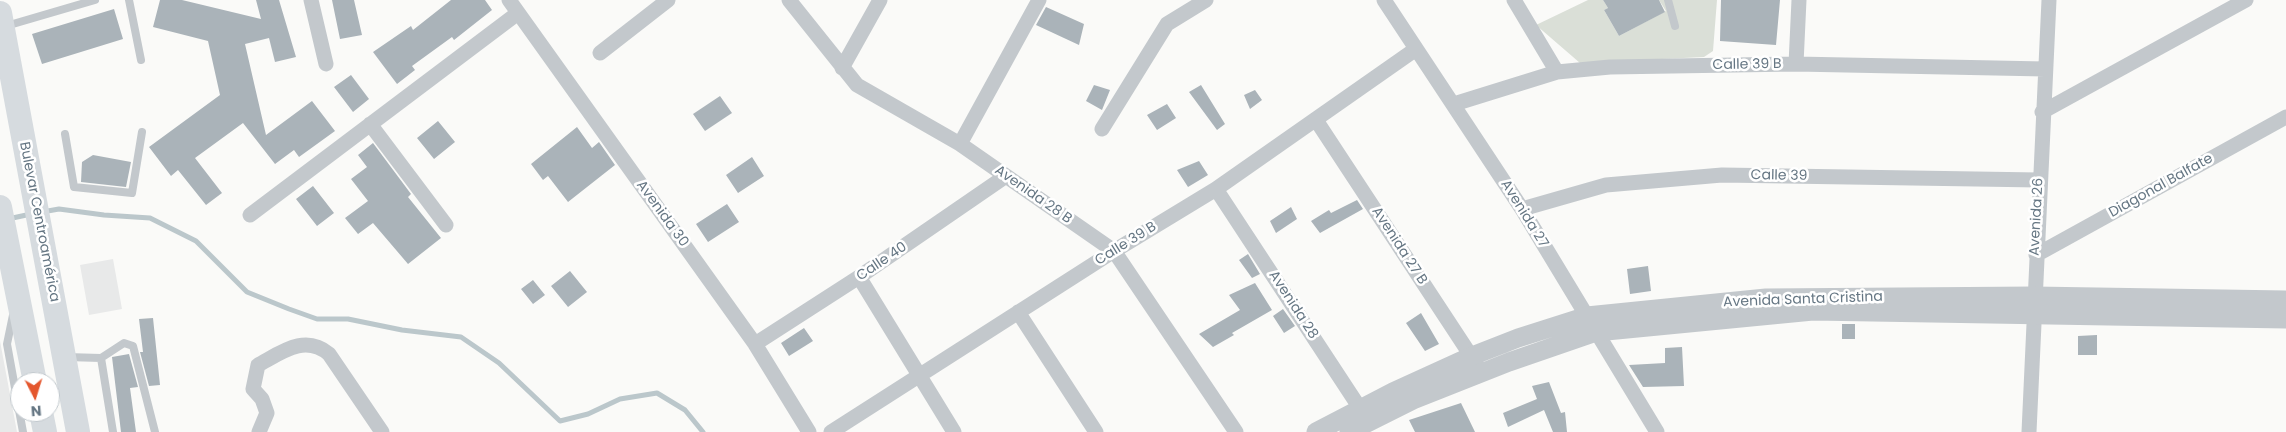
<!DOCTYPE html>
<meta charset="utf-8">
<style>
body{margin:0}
#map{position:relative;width:2286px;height:432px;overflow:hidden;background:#fafaf8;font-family:Poppins,sans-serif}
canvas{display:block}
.north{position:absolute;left:10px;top:372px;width:50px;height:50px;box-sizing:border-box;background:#fff;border:1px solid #c1c8cd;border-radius:50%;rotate:175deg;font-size:14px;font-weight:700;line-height:20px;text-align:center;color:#657683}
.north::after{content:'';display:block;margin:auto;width:18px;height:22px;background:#e4572e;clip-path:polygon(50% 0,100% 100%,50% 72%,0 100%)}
</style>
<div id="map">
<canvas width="2286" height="432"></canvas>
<div class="north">N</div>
</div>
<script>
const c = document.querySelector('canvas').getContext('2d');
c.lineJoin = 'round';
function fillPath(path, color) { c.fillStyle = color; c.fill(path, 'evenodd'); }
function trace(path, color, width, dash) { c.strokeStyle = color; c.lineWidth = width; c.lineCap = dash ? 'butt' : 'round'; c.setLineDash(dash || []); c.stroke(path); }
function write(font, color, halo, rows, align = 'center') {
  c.font = font + ' Poppins,sans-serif'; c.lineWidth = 5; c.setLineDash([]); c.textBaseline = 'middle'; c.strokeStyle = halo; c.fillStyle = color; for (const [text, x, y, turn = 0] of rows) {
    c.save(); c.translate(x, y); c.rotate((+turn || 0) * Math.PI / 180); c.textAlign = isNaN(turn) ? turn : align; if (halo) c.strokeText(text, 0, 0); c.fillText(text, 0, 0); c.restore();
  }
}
fillPath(new Path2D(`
 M113,259L122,309L89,315L80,265Z
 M0,341L17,432H0Z`), '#e8e9e9');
fillPath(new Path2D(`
 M1588,0H1603L1608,8L1604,10L1619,36L1666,11L1659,0H1717L1713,51L1704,57L1580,63L1536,25Z`), '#dadfd7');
trace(new Path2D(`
 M42,212L59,209L104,215L150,218L196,241L247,292L289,309L317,319H348L402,330L461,337L499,363L560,421L588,414L620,399L657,393L685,410L703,432
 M8,219L31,214`), '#bbc7cb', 5);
fillPath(new Path2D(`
 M160,0H182L261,19L256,0H279L296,57L275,62L269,38L245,44L266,135L312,101L335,131L299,157L294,150L275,164L243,123L195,158L222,193L206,205L178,170L171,176L149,147L220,95L208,41L153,27Z
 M332,0H354L362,35L340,39Z
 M451,0H485L492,10L454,40L452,37L412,66L415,70L397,84L373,52L411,26L413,30Z
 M1603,0H1659L1665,12L1619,36L1604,10L1608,8Z
 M1721,0H1780L1776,45L1720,41Z
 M1046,7L1084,24L1079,45L1036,25Z
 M114,9L123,39L42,64L32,34Z
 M351,75L369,99L353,112L334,87Z
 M1094,85L1110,90L1102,110L1086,101Z
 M1201,85L1225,124L1217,130L1189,92Z
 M1255,90L1262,100L1250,109L1244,95Z
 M720,96L732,113L705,131L693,114Z
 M1167,104L1176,118L1157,130L1147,115Z
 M438,121L455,142L434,159L417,138Z
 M577,127L592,148L599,142L615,165L568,202L548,176L543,180L531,164Z
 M373,143L411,194L408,197L441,238L408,264L373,223L358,234L345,218L368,201L351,179L367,167L358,155Z
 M93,155L131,162L126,187L81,182L82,162Z
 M752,157L764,176L738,193L726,175Z
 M1199,161L1208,175L1188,187L1177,170Z
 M313,186L334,213L317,226L296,199Z
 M1357,200L1363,209L1320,233L1311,221L1329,210L1331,213Z
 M727,204L739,222L708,242L696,224Z
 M1291,207L1297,219L1276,233L1270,221Z
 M1248,254L1260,274L1252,278L1239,260Z
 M1648,266L1651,291L1630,294L1627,269Z
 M570,271L587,292L568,307L551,286Z
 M533,280L545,295L533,304L521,289Z
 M1255,283L1272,310L1232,333L1234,335L1213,347L1199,334L1240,310L1229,295Z
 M1283,309L1295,326L1284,333L1273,316Z
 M1421,313L1439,344L1425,351L1406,323Z
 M153,318L160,385L149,386L140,352H143L139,319Z
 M1842,324H1855V339H1842Z
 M804,328L813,341L789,356L781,343Z
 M2097,335V355H2078V336Z
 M1682,347L1684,386L1643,387L1629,365L1665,363V348Z
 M129,354L138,387L130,388L136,432H121L112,357Z
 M1549,382L1561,413L1565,412L1567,432H1553L1544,410L1508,427L1503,413L1537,399L1532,386Z
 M1461,403L1475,432H1415L1409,420Z`), '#aab3b9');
trace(new Path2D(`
 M129,0L141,60
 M1668,0L1675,26
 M6,26L95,0
 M65,134L74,187L132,193L142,132
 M13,315L7,344L23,432
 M66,357L101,358L124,343L133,346L155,432
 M101,358L113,432`), '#c3c8cc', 8);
trace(new Path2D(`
 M311,0L326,64
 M509,0L755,344L809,432
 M789,0L857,85L960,144L1114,251L1236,432
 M1384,0L1522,209L1657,432
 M1514,0L1557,72
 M600,53L668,0
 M1796,64L1799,0
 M842,68L880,0
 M1454,104L1557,72L1610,67L1796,64L2045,69
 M2042,112L2246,0
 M1316,120L1477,365
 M370,124L446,225
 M1102,129L1167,24L1206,0
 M960,144L1039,0
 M1216,189L1367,419
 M1522,209L1606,185L1722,175L2039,180
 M250,215L518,13
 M2036,255L2286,117
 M859,277L954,432
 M1018,312L1096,432
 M755,344L859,277L1006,176
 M259,432L267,413L262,399L253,389L258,365C282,352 305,334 329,354L382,432
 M831,432L1114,251L1216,189L1416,49
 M2029,432L2049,0`), '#c3c8cc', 15);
trace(new Path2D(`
 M1316,432L1393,392L1472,356L1518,338L1587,316L1766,298L2034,296L2286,300
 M1349,432L1413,400L1509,362L1596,332L1813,311L2286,319`), '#c3c8cc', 19);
trace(new Path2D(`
 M0,13L78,432
 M0,207L35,382
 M41,412L45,432`), '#d6dbdf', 24);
write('14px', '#657683', '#fff', [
 ["Calle 39 B",1747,65,-1],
 ["Calle 39",1779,176,1],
 ["Diagonal Balfate",2161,186,-29],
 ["Avenida 28 B",1033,195,35],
 ["Avenida 30",662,214,54],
 ["Avenida 27",1524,214,58],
 ["Avenida 26",2037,217,-87],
 ["Bulevar Centroamérica",39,222,79],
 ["Calle 39 B",1126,244,-32],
 ["Avenida 27 B",1399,246,57],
 ["Calle 40",882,262,-34],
 ["Avenida Santa Cristina",1803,300,-2],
 ["Avenida 28",1293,305,57]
]);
</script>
